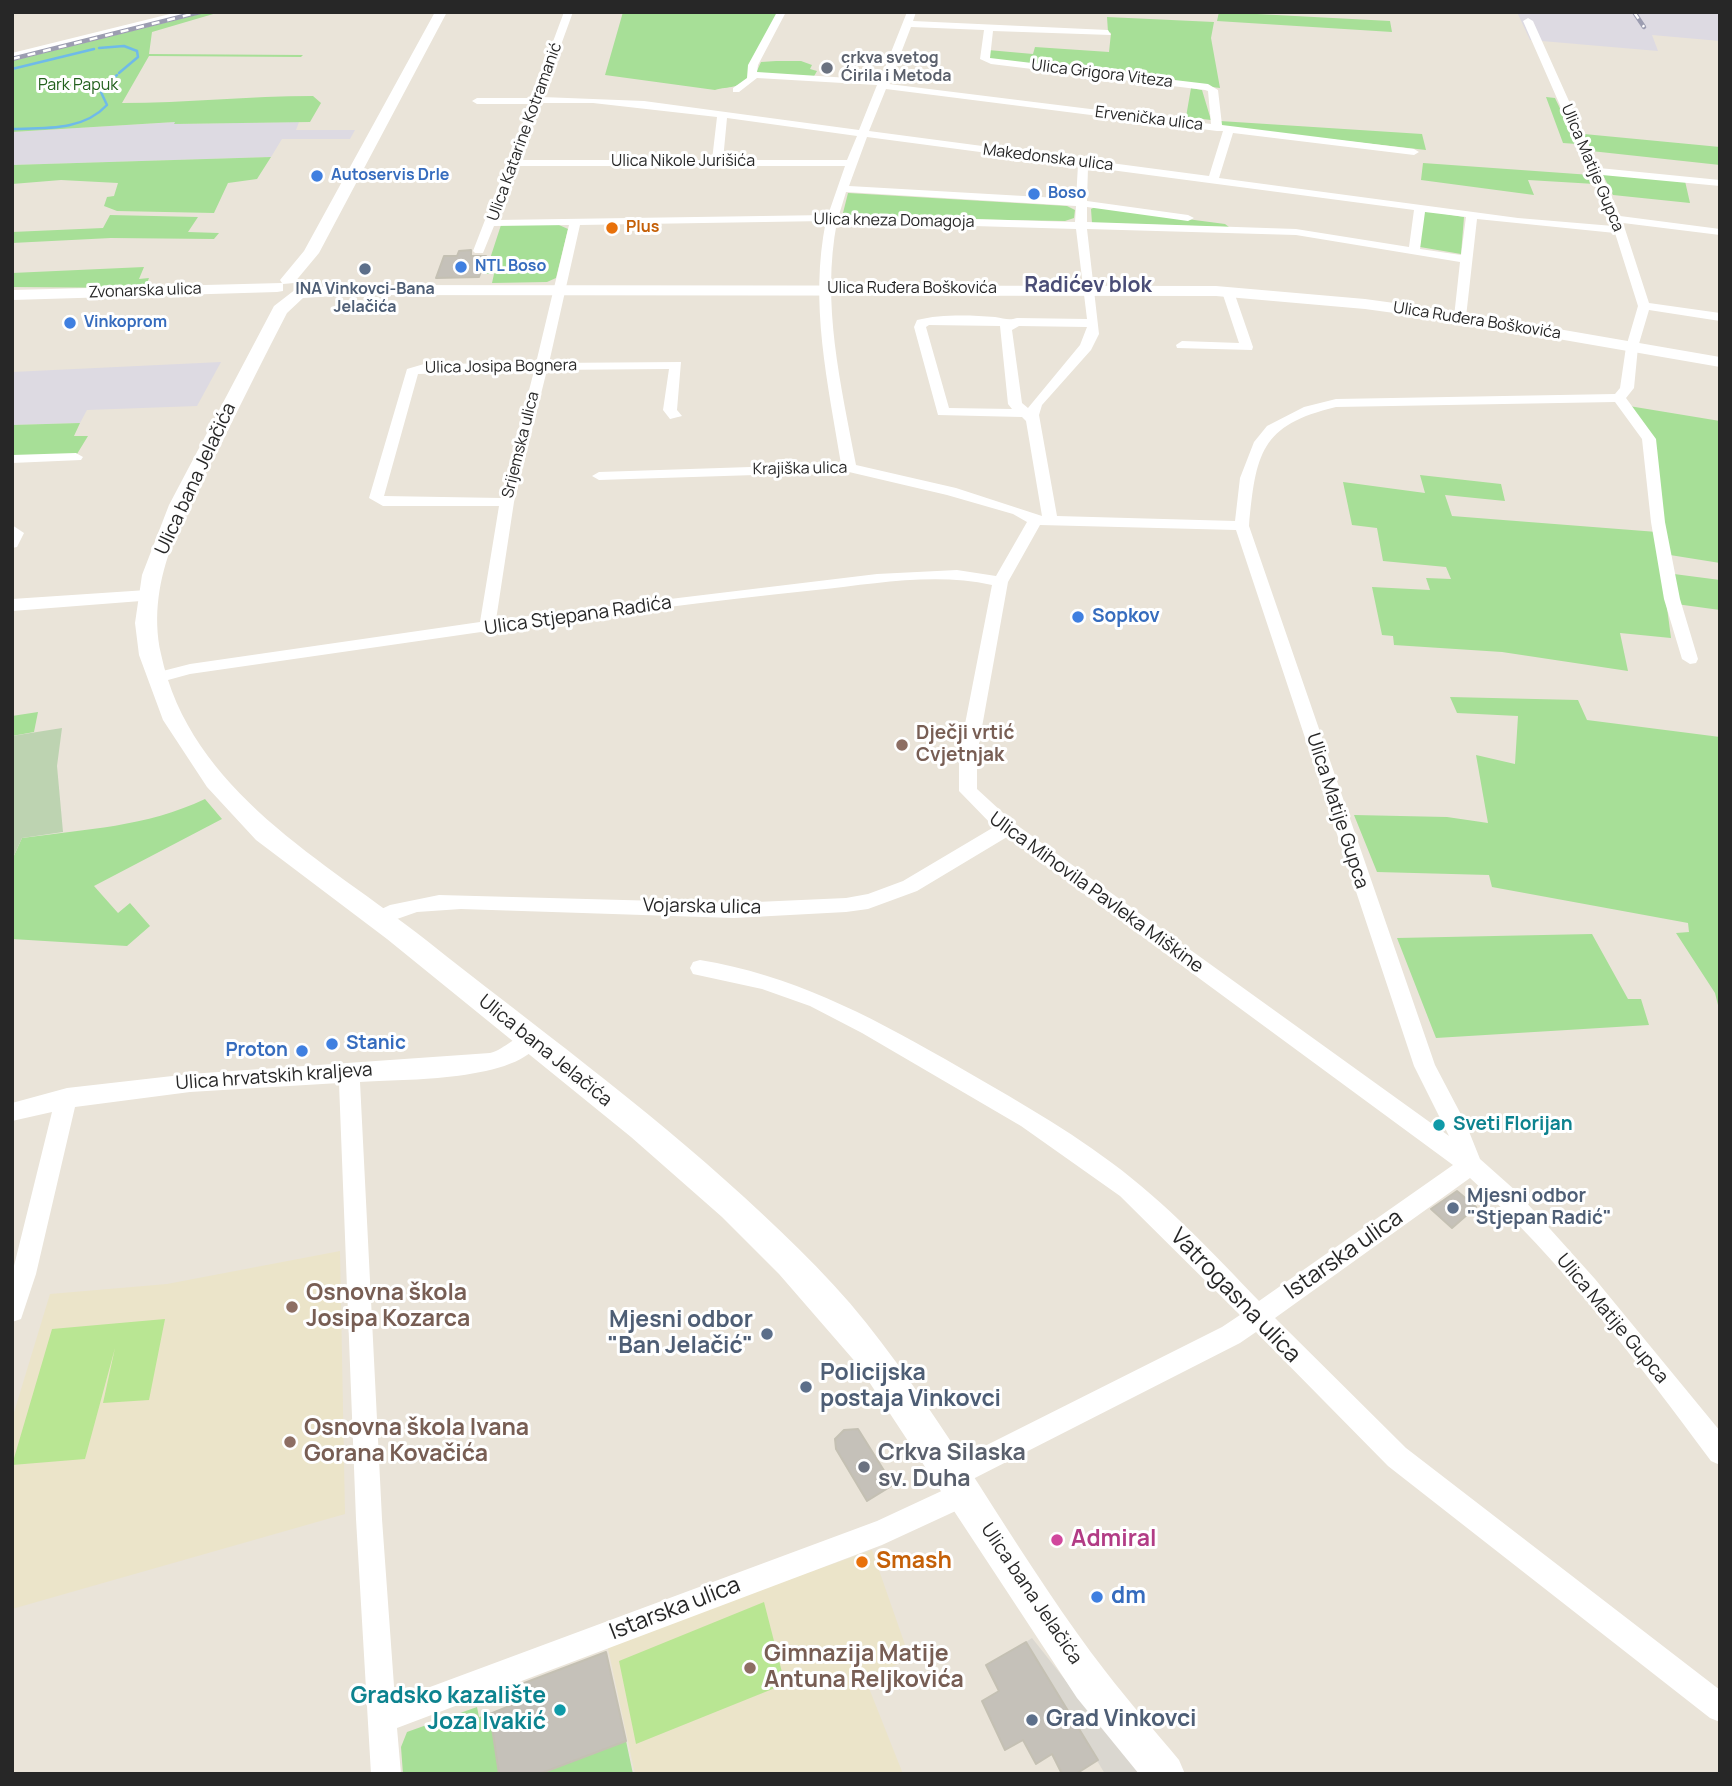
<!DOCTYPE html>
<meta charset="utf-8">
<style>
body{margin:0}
#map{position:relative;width:1732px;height:1786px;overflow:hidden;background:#eae4d9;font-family:Manrope,sans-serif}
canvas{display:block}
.frame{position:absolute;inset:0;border:14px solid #272727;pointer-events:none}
</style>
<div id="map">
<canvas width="1732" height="1786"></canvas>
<div class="frame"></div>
</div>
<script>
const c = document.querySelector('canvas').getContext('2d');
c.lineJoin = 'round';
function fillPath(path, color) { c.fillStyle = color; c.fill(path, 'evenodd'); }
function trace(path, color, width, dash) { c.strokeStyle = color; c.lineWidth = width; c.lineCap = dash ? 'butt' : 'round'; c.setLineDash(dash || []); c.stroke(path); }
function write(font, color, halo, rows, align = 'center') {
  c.font = font + ' Manrope,sans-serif'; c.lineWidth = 6; c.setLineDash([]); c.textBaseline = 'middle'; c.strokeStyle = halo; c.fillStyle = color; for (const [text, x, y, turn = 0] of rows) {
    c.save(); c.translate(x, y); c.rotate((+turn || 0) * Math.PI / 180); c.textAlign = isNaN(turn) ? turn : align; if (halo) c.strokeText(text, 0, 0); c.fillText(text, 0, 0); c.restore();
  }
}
fillPath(new Path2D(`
 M1517,12H1720V41L1652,35L1658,51L1530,40Z
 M176,122L175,124L299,122L296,130H355L350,139H282L271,157L12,165V132Z
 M221,362L197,406L87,410L80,423L12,425V372Z`), '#dddae2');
fillPath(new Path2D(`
 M340,1251L345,1514L12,1609V1419L50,1294L167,1284Z
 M872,1550L910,1659L865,1678L903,1774H635L607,1644Z`), '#ebe4c9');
fillPath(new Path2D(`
 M208,12H220L152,32L149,54L303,55L301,57L149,56L122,103C186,103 249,96 313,96L321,103L310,122L174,124L175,122L12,132V61Z
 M623,12H779L750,77C739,89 729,86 715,90L605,75Z
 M1219,12L1390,21L1392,32L1217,21Z
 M1107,17L1214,22L1211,38L1220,88L989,59L988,50L1033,54L1035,47L1109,52L1111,33L1108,32Z
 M776,61H801L812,65L810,69L817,71L813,78L756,73L761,62Z
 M1191,88L1202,90L1211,120L1186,117Z
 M1546,97L1555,98L1577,144L1563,143Z
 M1220,121L1422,134L1426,150L1222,127Z
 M1584,134L1720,147V165L1591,151Z
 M271,157L257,179L228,183L214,213L117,211L104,206L107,197L114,196L118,183L61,180L12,184V165Z
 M1423,163L1591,175L1595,184L1528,180L1534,195L1421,180Z
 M1602,173L1685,181L1690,203L1613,195Z
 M848,193L1067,206L1075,210L1074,218L1065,221L842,217Z
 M1095,207L1225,224L1229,227L1092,223L1091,209Z
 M1427,211L1464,217L1461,254L1420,247L1422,213Z
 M110,215L198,217L188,232L219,233L214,239L111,238L12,243V232L103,228Z
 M501,225H559L568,229L556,278L547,282L492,283L494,274H485Z
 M144,267L139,279L149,278L145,288L12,287V273Z
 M1629,406L1720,421V563L1670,555L1663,528L1657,461Z
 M80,423L74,436H88L77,454L12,456V425Z
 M1420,475L1501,484L1505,501L1445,495L1452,516L1657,532L1671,638L1620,633L1628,671L1502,652L1394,645L1393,636L1382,635L1372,587L1430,590L1426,578L1451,579L1446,567L1383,561L1377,528L1352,525L1343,482L1425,493Z
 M1674,574L1720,580V610L1676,604Z
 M1450,697L1578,700L1587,720L1720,737V1013L1715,993L1676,933L1689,932L1688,923L1492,887L1489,875L1377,872L1354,815L1447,817L1488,823L1476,755L1515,764L1518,716L1457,713Z
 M38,712L34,732L12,736V716Z
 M205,799L222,819L94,886L118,913L130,903L150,926L127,946L12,939V860L22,838C86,829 146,827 205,799Z
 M1592,934L1628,999H1641L1649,1025L1436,1038L1397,938Z
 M477,1707L479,1717L490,1714L499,1774H403L401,1747L407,1732Z
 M626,1741L633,1774H539Z`), '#a7df97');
fillPath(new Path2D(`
 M62,728L57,766L63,832L22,838L12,860V736Z`), '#bdd3b1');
fillPath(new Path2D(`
 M165,1319L149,1400L103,1403L115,1348L85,1459L12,1465L52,1329Z
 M764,1602L785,1684L636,1744L619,1661Z`), '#b9e693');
fillPath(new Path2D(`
 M1032,1638L1140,1774H1105L1026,1642Z`), '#dad7d0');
trace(new Path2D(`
 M99,48L124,46L137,51L138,57L119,73
 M12,69L94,49
 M12,129C45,128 83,131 107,105L100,90L117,75`), '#6fbae9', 2.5);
const building = new Path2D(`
 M471,250V256H486L479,277L436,278L444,256H457L459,251Z
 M1457,1191L1476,1207L1452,1228L1431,1209Z
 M858,1429L893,1485L867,1501L836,1449L835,1439L844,1430Z
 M1026,1642L1098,1760L1076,1774H1062L1052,1754L1036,1764L1023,1740L1005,1750L982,1701L999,1691L986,1665Z
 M606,1652L626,1741L539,1774H499L490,1714L512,1705L511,1688Z`);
fillPath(building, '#c5c1b9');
trace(building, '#c4c0b3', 2);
fillPath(new Path2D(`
 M178,12H194L12,59V53Z
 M564,12H573L542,97L644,101L859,130L877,85L757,78L739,92H733V88L747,78L748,65L777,12H786L758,65L757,72L880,80L907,12H916L913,21L1108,30L1111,35L993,31L990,58L1208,84L1218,90L1222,125L1414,149L1419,152L1414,155L1233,133L1219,178L1518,218L1613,226L1523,21L1528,18L1533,21L1599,168L1720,180V186L1602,175L1620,216L1720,229V235L1623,223L1649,303L1720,313V321L1649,310L1638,347L1634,388L1626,398L1656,439L1665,522L1680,599L1698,659L1696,663L1690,664L1682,659L1664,599L1651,522L1642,439L1615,402L1336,407C1260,425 1256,454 1249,526L1435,1065L1466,1124L1480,1159L1516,1191L1595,1279L1720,1431V1465L1711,1461C1639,1364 1560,1259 1470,1178L1275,1318L1406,1448L1720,1690V1722L1710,1718L1388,1466L1256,1332L1240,1343L967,1482L973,1485L977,1494L973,1503L882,1545L397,1728L401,1774H371L356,1519L339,1083L190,1092L75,1107L36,1274L21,1319L12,1322V1274L52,1112L12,1121V1103L67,1088L190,1074L490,1053C507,1049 521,1028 538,1034L541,1040C520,1082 403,1079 360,1082L382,1519L395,1700L877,1521L948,1488L943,1485L939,1476L943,1467L1222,1327L1240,1315L1120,1196L1021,1126L862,1033L810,1006L762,989L693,974L690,968L693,962L700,960C791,975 866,1014 945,1059C1001,1092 1059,1123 1112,1163C1166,1203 1213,1253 1259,1301L1453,1165L1007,837L917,891L868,909L846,912L734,918L461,909L417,912L380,925L373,923L370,918L373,913L390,905L439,895L734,903L846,898L868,894L903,881L994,827L959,791V755L992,585C935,572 873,584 816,590C710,601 603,615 498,630L487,634L481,632L190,674L157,683L151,682L149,678L151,674L190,664L480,622L499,506H383L369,498L407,369L424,364L536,363L569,225L494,226L483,253H475L473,251L530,104H477L472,101L477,98H532ZM911,27L984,30L980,59L991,64L1205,90L1208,91L1211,124L889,84ZM886,89L1217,131H1223L1209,176L869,131ZM540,103H593L717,117L712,160H519ZM727,118L857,136L847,160H723ZM867,137L1078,165L1076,199L849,186ZM516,166H845L828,215L497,220ZM1088,167L1414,210L1409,247L1296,229L1087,222V207L1188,221L1194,218L1188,215L1087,201ZM846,192L1076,206L1075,222L839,215ZM1425,212L1466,217L1461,255L1420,249ZM1477,219L1615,233L1638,306L1626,347L1620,388L1615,394L1336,399L1304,407L1267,426L1254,442L1240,478L1235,521L1057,516L1039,415L1042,405L1091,350L1099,334L1087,229L1296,235L1460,262L1454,317L1460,321L1466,317ZM826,221C809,303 828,383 841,464L599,472L592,476L599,480L849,472L947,495L1013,514L1027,522L996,576L957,570L877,574L496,620L514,502L547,370L669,369L663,410L670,419L682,416L677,410L681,362L549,363L580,225ZM837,222L1076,229L1087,319L1017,318C1008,321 1004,318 995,317C971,315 940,314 917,320L914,327L938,415L1022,417L1026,421L1042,516L956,488L856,465C841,384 821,304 837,222ZM929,325L1000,326L1008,404L1012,409L949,408L926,327ZM1019,326L1087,327L1080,345L1028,408L1022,403L1012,330ZM534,371L501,498L384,496L418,374ZM1040,525L1236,530L1414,1066L1449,1136L1014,823L977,789V755L1008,582Z
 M1228,288L1234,292L1253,347L1252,350L1177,348L1176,345L1182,341L1239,343L1222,292Z
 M76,453L83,457L81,460L12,463V455Z
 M12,525L24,533L17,547L12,548Z`), '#fff');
fillPath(new Path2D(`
 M147,590L154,592L157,596L154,600L12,611V599Z`), '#fff');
fillPath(new Path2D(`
 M435,12H447L319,253L294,283L283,284V291L277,292L12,300V290L282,283L280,280L304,251Z
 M350,285L1216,286L1365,299L1460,312L1720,357V367L1460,322L1365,309L1216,296L350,295L303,298L287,313C265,355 244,398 223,440C189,506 144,576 161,654C190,792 326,861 426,940C533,1025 644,1105 744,1197C793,1242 842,1289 881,1342C962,1448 1025,1567 1106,1672C1129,1702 1155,1731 1179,1760L1185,1774H1139L1077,1698L858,1365L779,1274L722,1217L631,1137L387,939L256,840L207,787L163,720L139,655L135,623L142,575L169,505L274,306L296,289Z`), '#fff');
const rail = new Path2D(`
 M1634,12L1644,27
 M12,59L200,12`);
trace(rail, '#9c9db1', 4.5);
trace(rail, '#fff', 2.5, [8]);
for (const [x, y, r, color] of [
 [827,68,7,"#6b7280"],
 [317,176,7,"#3f7fe0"],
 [1034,194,7,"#3f7fe0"],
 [612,228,7,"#e8710a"],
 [461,267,7,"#3f7fe0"],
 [365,269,7,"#5c6f8a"],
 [70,323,7,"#3f7fe0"],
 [1078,617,7,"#3f7fe0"],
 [902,745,7,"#8d6e63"],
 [332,1044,7,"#3f7fe0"],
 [302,1051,7,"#3f7fe0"],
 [1439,1125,7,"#0f9aa8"],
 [1453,1208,7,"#5c6f8a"],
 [292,1307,7,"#8d6e63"],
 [767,1334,7,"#5c6f8a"],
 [806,1387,7,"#5c6f8a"],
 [290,1442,7,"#8d6e63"],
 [864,1467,7,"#6b7280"],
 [1057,1540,7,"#d1479c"],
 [862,1562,7,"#e8710a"],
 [1097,1597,7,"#3f7fe0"],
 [750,1668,7,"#8d6e63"],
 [560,1710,7,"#0f9aa8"],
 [1032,1720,7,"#5c6f8a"]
]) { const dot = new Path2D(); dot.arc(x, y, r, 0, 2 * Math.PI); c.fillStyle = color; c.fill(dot); trace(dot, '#fff', 2.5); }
write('bold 16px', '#5b616d', '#fff', [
 ["crkva svetog",841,59],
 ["Ćirila i Metoda",841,77]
], 'left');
write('16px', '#272727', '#fff', [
 ["Ulica Grigora Viteza",1102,74,7],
 ["Ervenička ulica",1149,119,7],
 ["Ulica Katarine Kotramanić",525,132,-70],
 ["Makedonska ulica",1048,158,7],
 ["Ulica Nikole Jurišića",683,162],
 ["Ulica Matije Gupca",1592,168,67],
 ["Ulica kneza Domagoja",894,221,1],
 ["Ulica Ruđera Boškovića",912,289],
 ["Zvonarska ulica",145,291,-2],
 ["Ulica Ruđera Boškovića",1477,321,9],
 ["Ulica Josipa Bognera",501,367,-1],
 ["Srijemska ulica",521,445,-76],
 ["Krajiška ulica",800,469,-1]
]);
write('16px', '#22601c', '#fff', [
 ["Park Papuk",78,86]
]);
write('bold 16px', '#366cbe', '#fff', [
 ["Autoservis Drle",331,176],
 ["Boso",1048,194],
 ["NTL Boso",475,267],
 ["Vinkoprom",84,323]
], 'left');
write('bold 16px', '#c56008', '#fff', [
 ["Plus",626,228]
], 'left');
write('bold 16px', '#4e5e75', '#fff', [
 ["INA Vinkovci-Bana",365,290],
 ["Jelačića",365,308]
]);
write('19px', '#272727', '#fff', [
 ["Ulica bana Jelačića",196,479,-65],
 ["Ulica Stjepana Radića",578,616,-8],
 ["Ulica Matije Gupca",1337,811,72],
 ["Ulica Mihovila Pavleka Miškine",1096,893,36],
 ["Vojarska ulica",702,907,1],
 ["Ulica bana Jelačića",545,1051,39],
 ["Ulica hrvatskih kraljeva",274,1077,-4],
 ["Ulica Matije Gupca",1612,1319,50],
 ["Ulica bana Jelačića",1031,1594,56]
]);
write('bold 19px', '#366cbe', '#fff', [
 ["Sopkov",1092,617],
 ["Stanic",346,1044],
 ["Proton",288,1051,"right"]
], 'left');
write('bold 19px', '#785e54', '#fff', [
 ["Dječji vrtić",916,734],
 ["Cvjetnjak",916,756]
], 'left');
write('bold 19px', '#0d838f', '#fff', [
 ["Sveti Florijan",1453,1125]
], 'left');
write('bold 19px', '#4e5e75', '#fff', [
 ["Mjesni odbor",1467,1197],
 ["\"Stjepan Radić\"",1467,1219]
], 'left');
write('bold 21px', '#4a4d76', '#fff', [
 ["Radićev blok",1088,286]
]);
write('23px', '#272727', '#fff', [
 ["Istarska ulica",1344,1255,-35],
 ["Vatrogasna ulica",1235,1296,46],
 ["Istarska ulica",675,1609,-21]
]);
write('bold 23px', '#785e54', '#fff', [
 ["Osnovna škola",306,1294],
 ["Josipa Kozarca",306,1320],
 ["Osnovna škola Ivana",304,1429],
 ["Gorana Kovačića",304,1455],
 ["Gimnazija Matije",764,1655],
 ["Antuna Reljkovića",764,1681]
], 'left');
write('bold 23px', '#4e5e75', '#fff', [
 ["Mjesni odbor",753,1321,"right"],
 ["\"Ban Jelačić\"",753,1347,"right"],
 ["Policijska",820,1374],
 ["postaja Vinkovci",820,1400],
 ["Grad Vinkovci",1046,1720]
], 'left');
write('bold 23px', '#5b616d', '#fff', [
 ["Crkva Silaska",878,1454],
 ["sv. Duha",878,1480]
], 'left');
write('bold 23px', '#b23c85', '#fff', [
 ["Admiral",1071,1540]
], 'left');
write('bold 23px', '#c56008', '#fff', [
 ["Smash",876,1562]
], 'left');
write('bold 23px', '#366cbe', '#fff', [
 ["dm",1111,1597]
], 'left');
write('bold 23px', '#0d838f', '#fff', [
 ["Gradsko kazalište",546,1697],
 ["Joza Ivakić",546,1723]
], 'right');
</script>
